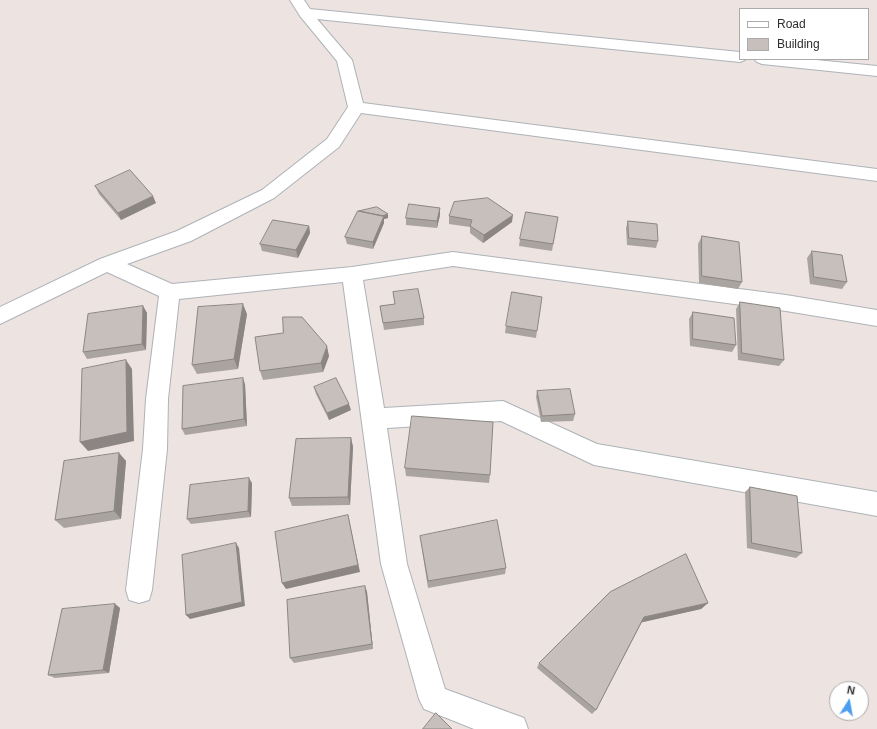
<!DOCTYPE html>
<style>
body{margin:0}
#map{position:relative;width:877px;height:729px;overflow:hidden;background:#ede3e0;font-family:Arial,sans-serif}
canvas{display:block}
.legend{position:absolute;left:739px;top:8px;width:130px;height:52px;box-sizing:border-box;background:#fff;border:1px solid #ababab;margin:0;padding:5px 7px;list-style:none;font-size:12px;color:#2d2d2d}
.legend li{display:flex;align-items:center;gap:8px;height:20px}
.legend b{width:20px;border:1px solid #ababab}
.north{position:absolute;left:829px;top:681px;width:40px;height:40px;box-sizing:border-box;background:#fff;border:1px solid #ababab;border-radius:50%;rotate:11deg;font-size:11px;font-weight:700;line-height:16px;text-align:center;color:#2d2d2d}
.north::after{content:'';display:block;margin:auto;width:14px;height:18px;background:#4b9fef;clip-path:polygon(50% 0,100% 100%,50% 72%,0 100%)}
</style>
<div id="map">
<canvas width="877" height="729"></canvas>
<ul class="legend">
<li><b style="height:5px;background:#fff"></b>Road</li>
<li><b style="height:11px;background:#c6bfbb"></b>Building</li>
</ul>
<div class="north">N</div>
</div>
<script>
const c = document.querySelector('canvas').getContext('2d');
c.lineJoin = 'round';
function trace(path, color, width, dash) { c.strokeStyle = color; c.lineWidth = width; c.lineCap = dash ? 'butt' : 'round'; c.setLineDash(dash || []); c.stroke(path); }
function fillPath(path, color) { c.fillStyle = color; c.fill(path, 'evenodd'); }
const minor = new Path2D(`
 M290,0H304L310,9L740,52V59H746L745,60L740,62L317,19L352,60L363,103L877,169V181L361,113L339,147L274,198L191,241L127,264L172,284L352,267L453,252L786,295L877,310V326L786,311L453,266L363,280L384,408L503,401L597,444L877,492V516L594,465L501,421L387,428L407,564L445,689L524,718L528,729H474L424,709L419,699L381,564L343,282L179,299L168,399L167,449L152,590L149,600L139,603L129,600L126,590L143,449L146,399L159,296L107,272L0,324V307L100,259L177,231L262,190L327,139L348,107L337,61L300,16Z
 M754,59H806L877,66V76L762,64L757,62Z`);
trace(minor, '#adb3b8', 2);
fillPath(minor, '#fff');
fillPath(new Path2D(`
 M95,186L156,203L121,220L99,194Z
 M440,208V215L437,228L406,225V218Z
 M357,212L388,218L384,219V223L373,249L347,244L345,237L357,213Z
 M449,216L512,222L483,243L470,233V227L449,224Z
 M558,217L552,251L519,246L520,239Z
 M628,221L658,241L656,248L627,245L626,228Z
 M309,226L310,233L298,258L262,251L260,244Z
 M702,236L742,282L738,289L699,283L698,244Z
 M812,251L847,282L842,289L810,284L807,258Z
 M393,292L424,318V325L384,330L380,306L395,304Z
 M740,302L784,360L779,366L738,360L736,309Z
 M143,306L147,313L146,350L87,359L83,352Z
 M693,312L736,345L732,352L690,346L689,319Z
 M247,314L238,369L197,374L192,365Z
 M506,326L537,331L536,338L505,333Z
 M283,333L329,356L323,372L263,380L260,371Z
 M245,384L247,426L185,435L182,429Z
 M314,387L351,410L329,420L316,394Z
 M537,391L575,414L573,421L541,422L536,397Z
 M351,438L353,447L350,505L292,506L289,498Z
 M119,453L126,461L121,519L64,528L55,520Z
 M405,468L490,475L489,483L406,476Z
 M252,483L251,517L191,524L187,519Z
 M750,487L802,553L796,558L747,548L745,492Z
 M420,536L506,568L505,574L428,588L421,543Z
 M365,586L367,592L373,649L294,663L290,658Z
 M610,592L708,603L701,609L642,622L596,710L592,714L537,668L539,663Z
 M115,604L120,608L109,673L55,678L48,675Z`), '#aaa4a1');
fillPath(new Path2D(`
 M153,196L156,203L121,220L118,213Z
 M440,208V215L437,228V221Z
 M388,214V218L384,219V223L373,249V242L382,216Z
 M513,215L512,222L483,243L484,235Z
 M309,226L310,233L298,258L296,250Z
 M243,304L247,314L238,369L234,359Z
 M143,306L147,313L146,350L142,344Z
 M327,346L329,356L323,372L321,363Z
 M126,360L132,369L134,441L88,451L80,442Z
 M243,378L245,384L247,426L244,419Z
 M349,404L351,410L329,420L327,413Z
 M351,438L353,447L350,505L348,497Z
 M119,453L126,461L121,519L114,511Z
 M249,478L252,483L251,517L248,511Z
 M348,515L360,572L286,589L282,583Z
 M236,543L239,548L245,606L190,619L186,615Z
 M365,586L367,592L373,649L372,644Z
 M708,603L701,609L639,623L644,617Z
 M115,604L120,608L109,673L103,670Z`), '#8b8683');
const building = new Path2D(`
 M130,170L153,196L118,213L95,186Z
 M488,198L513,215L484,235L470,226L472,220L449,216L454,202Z
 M409,204L440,208L437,221L406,218Z
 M377,207L388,214L382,216L359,211Z
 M358,211L384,216L373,242L345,237Z
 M526,212L558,217L553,244L520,239Z
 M273,220L309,226L296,250L260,244Z
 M628,221L657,224L658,241L629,238Z
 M702,236L739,242L742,282L702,276Z
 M812,251L842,255L847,282L814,277Z
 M418,289L424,318L383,323L380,306L395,304L393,292Z
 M512,292L542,297L537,331L506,326Z
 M740,302L780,308L784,360L742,353Z
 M243,304L234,359L192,365L198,307Z
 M143,306L142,344L83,352L88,314Z
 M693,312L734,318L736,345L693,339Z
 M283,317H302L327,346L321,363L260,371L255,337L283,333Z
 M126,360L127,432L80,442L82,369Z
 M243,378L244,419L182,429L183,386Z
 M336,378L349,404L327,413L314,387Z
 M570,389L575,414L542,416L537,391Z
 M412,416L493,422L490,475L405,468Z
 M351,438L348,497L289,498L296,439Z
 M119,453L114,511L55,520L64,461Z
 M249,478L248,511L187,519L190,485Z
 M750,487L797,496L802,553L752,543Z
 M348,515L358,565L282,583L275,532Z
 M497,520L506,568L428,581L420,536Z
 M236,543L242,602L186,615L182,555Z
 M686,554L708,603L644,617L596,710L539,663L610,592Z
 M365,586L372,644L290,658L287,600Z
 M115,604L103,670L48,675L62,609Z
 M436,713L452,729H423Z`);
fillPath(building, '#c6bfbb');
trace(building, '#8b8683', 1);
</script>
